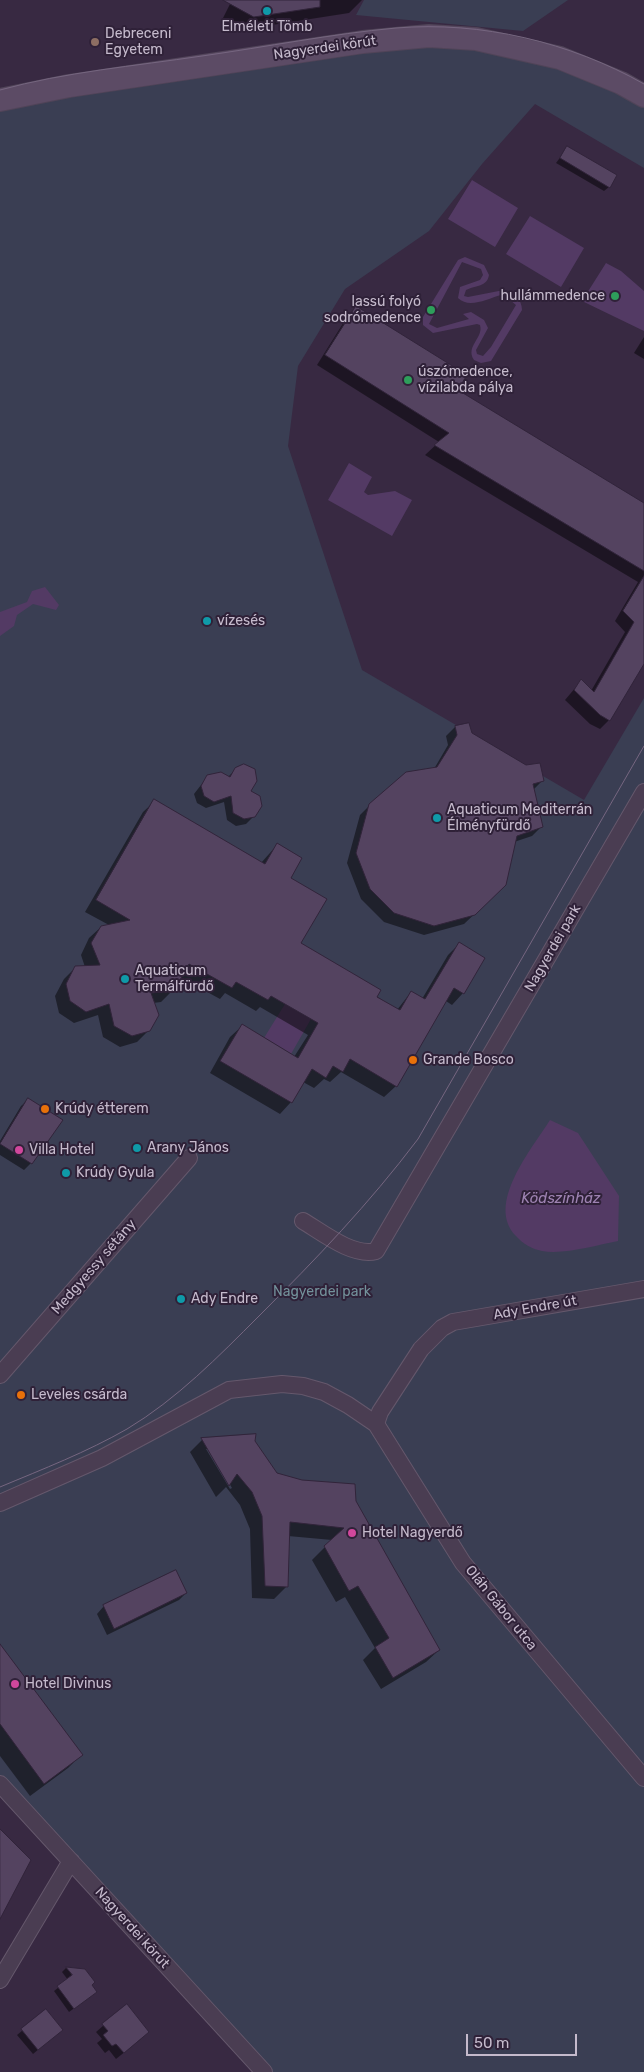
<!DOCTYPE html>
<meta charset="utf-8">
<style>
body{margin:0}
#map{position:relative;width:644px;height:2072px;overflow:hidden;background:#382942;font-family:Rubik,sans-serif}
canvas{display:block}
.scale{position:absolute;left:466px;top:2034px;width:111px;height:22px;box-sizing:border-box;border:2px solid #c5bacc;border-top:0;padding-left:6px;font-size:15px;line-height:18px;white-space:nowrap;color:#c5bacc;-webkit-text-stroke:4px #2f2138;paint-order:stroke}
</style>
<div id="map">
<canvas width="644" height="2072"></canvas>
<div class="scale">50 m</div>
</div>
<script>
const c = document.querySelector('canvas').getContext('2d');
c.lineJoin = 'round';
function fillPath(path, color) { c.fillStyle = color; c.fill(path, 'evenodd'); }
function trace(path, color, width, dash) { c.strokeStyle = color; c.lineWidth = width; c.lineCap = dash ? 'butt' : 'round'; c.setLineDash(dash || []); c.stroke(path); }
function write(font, color, halo, rows, align = 'center') {
  c.font = font + ' Rubik,sans-serif'; c.lineWidth = 4; c.setLineDash([]); c.textBaseline = 'middle'; c.strokeStyle = halo; c.fillStyle = color; for (const [text, x, y, turn = 0] of rows) {
    c.save(); c.translate(x, y); c.rotate((+turn || 0) * Math.PI / 180); c.textAlign = isNaN(turn) ? turn : align; if (halo) c.strokeText(text, 0, 0); c.fillText(text, 0, 0); c.restore();
  }
}
fillPath(new Path2D(`
 M364,0H568L523,31L356,15Z
 M476,39L644,99V168L535,104L482,164L429,231L345,289L298,366L288,446L362,670L584,800L644,698V2072H264L0,1784V100L69,86Z`), '#3a3e53');
fillPath(new Path2D(`
 M472,180L518,208L495,247L448,219Z
 M530,216L584,248L561,287L506,254Z
 M465,257L484,265L489,275C487,287 476,285 466,290L464,296L468,297L504,290C514,294 522,299 522,310L491,361L481,363L474,360C465,346 484,338 480,325L477,324L433,333L423,325V317L458,260ZM462,262L481,269L483,275L480,280L460,287L458,298C469,309 487,299 501,295L505,296L516,305L491,347L483,356L477,354L476,350L488,328L484,320L471,312L463,314L469,319L437,328L429,324Z
 M606,263L621,271L644,291V331L582,301Z
 M349,463L372,477L364,492L368,495L395,491L412,500L392,536L328,500Z
 M45,587L59,605L56,610L33,604L17,615L14,626L0,636V612L27,602L32,591Z
 M285,1004L311,1019L291,1054L264,1038Z
 M550,1120L578,1133L619,1196L618,1241C597,1245 564,1255 542,1251C532,1249 523,1244 516,1236C485,1204 532,1149 550,1120Z`), '#533a64');
fillPath(new Path2D(`
 M232,0H362L349,13L240,30L222,20Z
 M568,147L609,187L604,191L556,163Z
 M357,307L456,390L644,504V662L609,720L600,729L590,724L565,700L581,681L591,691L625,632L615,621L638,582L425,455L439,442L317,365L347,317Z
 M644,337V359L634,353Z
 M455,727L471,734L542,781L533,790L542,826L532,836L514,842L505,885L464,924L424,935L384,922L361,899L347,863L360,815L370,805L434,769L448,745L446,736Z
 M236,769L249,791L254,816L246,824L236,826L227,820L224,802L206,808L197,803L194,794L208,776L228,777Z
 M155,801L261,863L277,845L289,879L299,944L397,1010L411,992L422,999L448,955L459,944L463,993L452,1005L446,1001L396,1086L384,1097L341,1072L330,1082L324,1079L314,1088L303,1082L291,1102L280,1114L210,1073L230,1037L242,1026L294,1057L308,1035L260,1007L256,1011L225,993L220,999L180,977L173,990L161,1002L153,1003L149,1030L137,1042L120,1047L103,1037L98,1015L74,1023L59,1013L55,996L64,979L76,967H85L81,955L89,938L101,927L109,925L85,912L143,812Z
 M29,1099L31,1163L24,1170L0,1155V1141L21,1106Z
 M202,1440L253,1442L276,1474L355,1501L439,1650L426,1662L381,1689L363,1660L375,1648L345,1597L336,1602L312,1560L332,1540L288,1536L287,1586L274,1599L252,1598L250,1529L240,1505L226,1487L216,1497L190,1452ZM206,1449H209L232,1488L230,1489Z
 M186,1593L179,1600L107,1635L97,1614L104,1606Z
 M0,1646L81,1755L68,1768L30,1796L0,1756Z
 M66,1968L85,1970L90,1986L91,1996L69,2012L54,1991L68,1980L62,1972Z
 M127,2005L141,2039L116,2059L109,2050L105,2053L97,2043L102,2039L96,2032Z
 M46,2011L57,2034L33,2054L17,2035Z`), '#0007');
const building = new Path2D(`
 M223,0H320V7L254,17Z
 M567,146L617,175L610,188L560,158Z
 M356,306L467,375L458,390L644,503V571L434,445L449,433L325,355Z
 M644,576V664L610,721L600,715L574,690L581,679L594,692L634,622L623,611Z
 M469,723L472,733L526,765L540,763L544,781L533,784L543,827L517,836L506,885L475,915L434,926L394,913L370,889L356,853L369,804L406,772L437,767L457,735L455,726Z
 M244,764L255,769L257,781L251,791L260,796L262,806L255,817L244,819L233,813L231,796L214,802L204,796L201,786L207,775L221,772L230,777L235,768Z
 M154,799L265,864L277,843L302,858L291,878L327,899L301,943L381,990L377,997L400,1010L411,991L425,999L459,942L485,958L464,994L454,988L397,1087L350,1059L343,1072L333,1066L326,1078L312,1069L292,1103L220,1061L242,1024L298,1058L318,1023L271,996L268,1000L236,982L232,988L189,964L174,991L151,993L159,1015L150,1031L132,1036L114,1026L109,1004L86,1012L70,1001L66,984L75,966L100,965L91,943L101,926L130,920L96,900Z
 M28,1098L63,1120L32,1164L0,1144Z
 M256,1434L255,1441L277,1473L302,1480L355,1484L356,1501L440,1650L393,1678L375,1647L389,1638L358,1586L349,1591L324,1546L344,1528L290,1522L288,1587L265,1586L262,1516L252,1492L237,1474L229,1486L201,1438Z
 M176,1570L187,1593L114,1629L103,1605Z
 M0,1644L83,1755L44,1784L0,1724Z
 M0,1829L31,1860L0,1919Z
 M66,1967L85,1969L95,1982L92,1985L97,1992L74,2009L57,1986L72,1975Z
 M127,2004L149,2032L124,2053L116,2044L112,2046L103,2035L108,2031L102,2024Z
 M46,2009L63,2030L38,2050L21,2029Z`);
fillPath(building, '#544360');
trace(building, '#31243a', 1);
const street = new Path2D(`
 M303,1221C323,1233 353,1257 376,1251L644,792
 M0,1375L189,1158
 M376,1424L380,1412L421,1349L442,1328L453,1322L644,1289
 M0,1503L102,1458L229,1390L282,1384L303,1386L324,1392L348,1405L376,1424L463,1563L644,1778
 M0,1784L264,2072
 M0,1980L71,1861`);
const secondary = new Path2D(`
 M0,100L69,86L363,42L429,36L476,39L560,58L621,83L644,96`);
trace(street, '#65586c', 18);
trace(secondary, '#504458', 24);
trace(street, '#4a3d52', 16);
trace(secondary, '#5c4b65', 22);
trace(new Path2D(`
 M0,90C65,72 135,66 202,56C266,47 331,34 396,28C481,21 570,42 644,84
 M0,1487C43,1469 87,1452 127,1429C177,1399 218,1357 259,1316C317,1258 368,1205 418,1139L644,746`), '#766680', 1);
for (const [x, y, r, color] of [
 [267,11,5,"#0f9aa8"],
 [95,42,5,"#8d6e63"],
 [615,296,5,"#2e9e5b"],
 [431,310,5,"#2e9e5b"],
 [408,380,5,"#2e9e5b"],
 [207,621,5,"#0f9aa8"],
 [437,818,5,"#0f9aa8"],
 [125,979,5,"#0f9aa8"],
 [413,1060,5,"#e8710a"],
 [45,1109,5,"#e8710a"],
 [137,1148,5,"#0f9aa8"],
 [19,1150,5,"#d1479c"],
 [66,1173,5,"#0f9aa8"],
 [181,1299,5,"#0f9aa8"],
 [21,1395,5,"#e8710a"],
 [352,1533,5,"#d1479c"],
 [15,1684,5,"#d1479c"]
]) { const dot = new Path2D(); dot.arc(x, y, r, 0, 2 * Math.PI); c.fillStyle = color; c.fill(dot); trace(dot, '#2f2138', 2); }
write('14px', '#c5bacc', '#2f2138', [
 ["Elméleti Tömb",267,27,"center"],
 ["Debreceni",105,34],
 ["Egyetem",105,50],
 ["hullámmedence",605,296,"right"],
 ["lassú folyó",421,302,"right"],
 ["sodrómedence",421,318,"right"],
 ["úszómedence,",418,372],
 ["vízilabda pálya",418,388],
 ["vízesés",217,621],
 ["Aquaticum Mediterrán",447,810],
 ["Élményfürdő",447,826],
 ["Aquaticum",135,971],
 ["Termálfürdő",135,987],
 ["Grande Bosco",423,1060],
 ["Krúdy étterem",55,1109],
 ["Arany János",147,1148],
 ["Villa Hotel",29,1150],
 ["Krúdy Gyula",76,1173],
 ["Ady Endre",191,1299],
 ["Leveles csárda",31,1395],
 ["Hotel Nagyerdő",362,1533],
 ["Hotel Divinus",25,1684]
], 'left');
write('14px', '#c5bacc', '#2f2138', [
 ["Nagyerdei körút",325,48,-8],
 ["Nagyerdei park",553,948,-60],
 ["Medgyessy sétány",94,1267,-49],
 ["Ady Endre út",535,1308,-10],
 ["Oláh Gábor utca",501,1608,51],
 ["Nagyerdei körút",132,1928,48]
]);
write('14px', '#73929b', '#2f2138', [
 ["Nagyerdei park",322,1292]
]);
write('italic 15px', '#9e83b2', '#2f2138', [
 ["Ködszínház",561,1199]
]);
</script>
